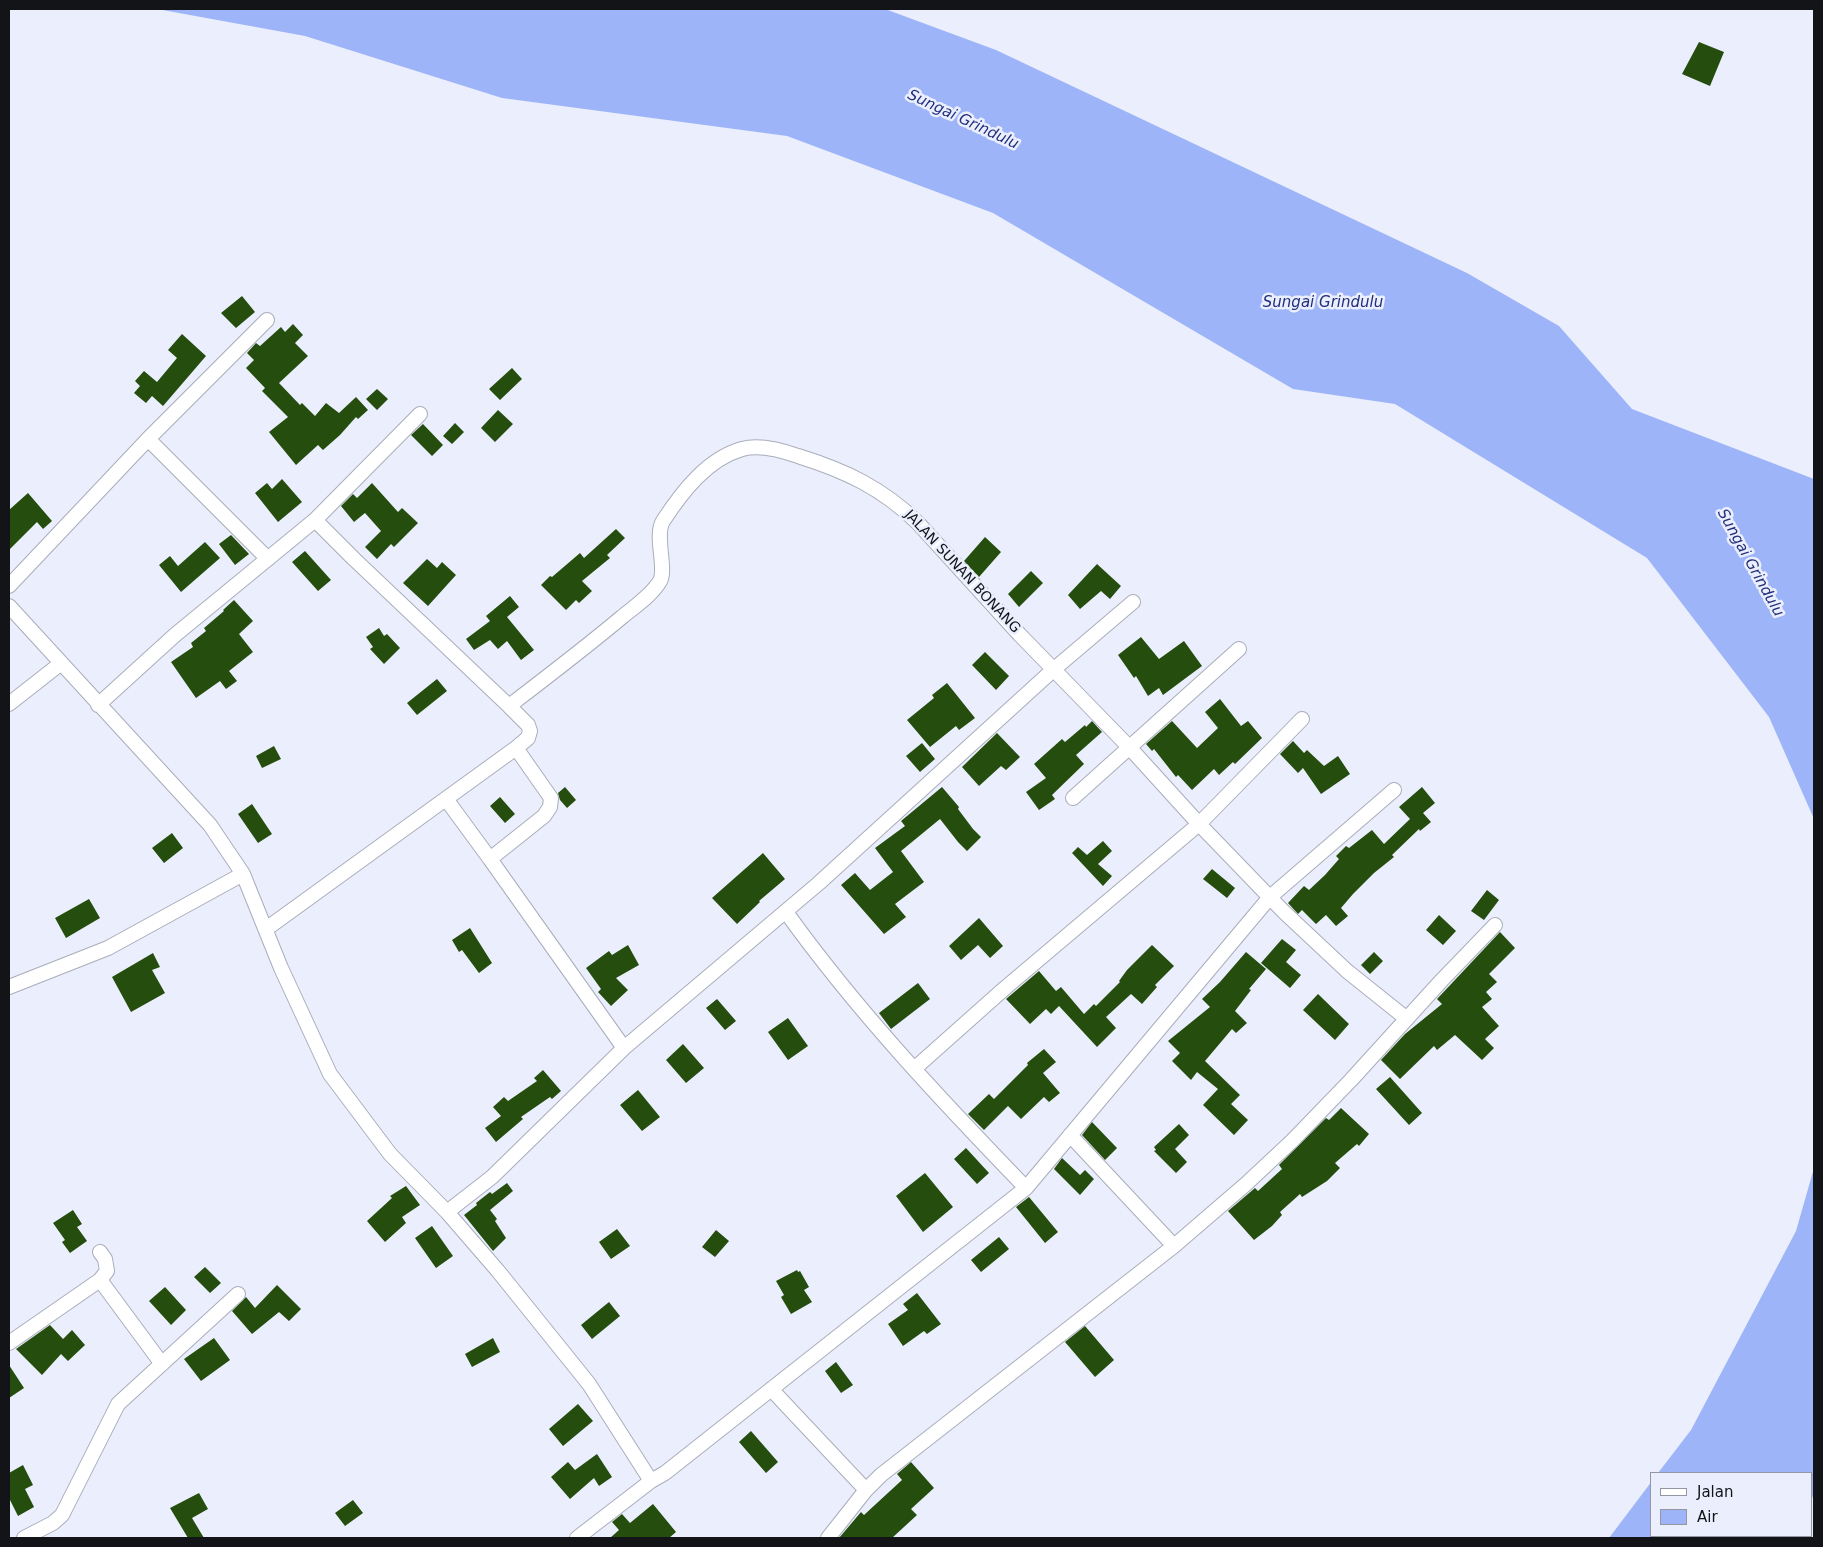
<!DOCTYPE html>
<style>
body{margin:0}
#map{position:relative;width:1823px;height:1547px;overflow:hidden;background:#ebeffd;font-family:"DejaVu Sans",sans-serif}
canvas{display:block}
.frame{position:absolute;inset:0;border:10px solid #121418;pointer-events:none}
.legend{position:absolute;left:1650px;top:1472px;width:162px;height:65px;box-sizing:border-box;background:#ebeffd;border:1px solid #9497a1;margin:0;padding:6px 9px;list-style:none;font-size:15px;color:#121418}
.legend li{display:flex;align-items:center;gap:10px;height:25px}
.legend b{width:25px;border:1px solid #9497a1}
</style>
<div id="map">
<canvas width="1823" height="1547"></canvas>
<div class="frame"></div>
<ul class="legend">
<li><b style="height:6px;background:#fff"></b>Jalan</li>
<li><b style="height:14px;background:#9eb4f9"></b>Air</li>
</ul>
</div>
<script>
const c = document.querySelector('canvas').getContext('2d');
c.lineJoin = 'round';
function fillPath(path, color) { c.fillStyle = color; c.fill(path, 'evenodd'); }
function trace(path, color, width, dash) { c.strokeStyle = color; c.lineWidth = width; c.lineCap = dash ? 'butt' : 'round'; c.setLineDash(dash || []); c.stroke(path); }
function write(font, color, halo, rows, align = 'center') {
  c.font = font + ' "DejaVu Sans",sans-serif'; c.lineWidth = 5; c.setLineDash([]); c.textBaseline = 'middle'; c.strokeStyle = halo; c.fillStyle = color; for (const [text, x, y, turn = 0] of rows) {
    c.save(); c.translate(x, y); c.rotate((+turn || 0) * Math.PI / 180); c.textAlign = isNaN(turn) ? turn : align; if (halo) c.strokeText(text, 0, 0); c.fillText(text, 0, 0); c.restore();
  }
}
fillPath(new Path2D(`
 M157,9H885L996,50L1467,273L1559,326L1632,409L1814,479V819L1769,717L1647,558L1395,404L1293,389L993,213L787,136L502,98L305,36Z
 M1814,1168V1494L1812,1498V1473H1658L1691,1430L1796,1231Z
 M1652,1481V1536H1784L1782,1538H1609Z`), '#9eb4f9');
fillPath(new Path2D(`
 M1699,42L1724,52L1710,86L1682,74Z
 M242,296L255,312L236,328L221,313Z
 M293,324L303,335L295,343L308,356L279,383L300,405L302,403L315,416L326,403L339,413L356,397L368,410L358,419L356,417L340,435L323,450L318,445L296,465L269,432L288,417L262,391L265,388L246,368L254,360L247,353L256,343L260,346L281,327L285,332Z
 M182,334L206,356L163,406L152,396L146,403L134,393L140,386L135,381L144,371L157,382L177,358L168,350Z
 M512,368L522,379L500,400L489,389Z
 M377,389L388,399L377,410L366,399Z
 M498,410L513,424L495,442L481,428Z
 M455,423L464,432L452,444L443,436Z
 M423,424L443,445L432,456L411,435Z
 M282,479L302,502L278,522L255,493L267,483L272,489Z
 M372,483L398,512L402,508L418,523L394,547L391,544L377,559L365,547L381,531L365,513L354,522L341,506L353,494L357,498Z
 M28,493L52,521L43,529L37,522L9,550V510Z
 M616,529L625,538L607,555L610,558L582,581L592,591L579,603L576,600L566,610L541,585L550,576L552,577L580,553L584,558Z
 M231,535L249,554L235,565L219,544Z
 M985,537L1001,552L979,577L964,561Z
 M205,542L220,558L181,592L159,565L170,556L178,566Z
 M305,551L331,580L318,591L292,562Z
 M427,559L437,568L442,562L456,575L428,606L403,583Z
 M1097,564L1121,586L1110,599L1101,591L1080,609L1068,595Z
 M1031,571L1043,583L1019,607L1008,594Z
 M510,596L519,607L507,617L534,650L521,660L507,641L498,649L490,640L474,650L466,639L490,621L486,616Z
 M234,600L253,621L239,634L253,652L229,671L237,681L226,689L220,681L196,698L171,662L193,647L191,643L206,631L204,628L224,611L223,610Z
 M379,628L384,636L387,634L400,648L384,664L370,649L373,647L366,637Z
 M1141,637L1159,659L1184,641L1202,666L1163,695L1159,688L1148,696L1136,676L1134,678L1118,655Z
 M985,652L1009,676L996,690L972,665Z
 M437,679L447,691L417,715L407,703Z
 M947,683L975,718L959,730L956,726L930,747L907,720L934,698L932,695Z
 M1220,699L1241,726L1248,721L1262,738L1235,764L1233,762L1219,775L1214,769L1192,790L1178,775L1176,777L1154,749L1152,751L1146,744L1172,721L1197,748L1218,728L1205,712Z
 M1092,721L1102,732L1076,755L1084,764L1052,795L1055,799L1039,810L1026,792L1046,778L1034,764L1062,739L1065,742L1085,725L1086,727Z
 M997,733L1020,757L1006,770L1001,766L979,786L962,767Z
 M1293,741L1304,753L1307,750L1324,766L1338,756L1350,774L1321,794L1303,768L1298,773L1280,754Z
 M922,743L935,759L920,772L906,756Z
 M274,746L281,759L262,768L256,756Z
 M565,787L576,800L567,808L560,800L558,793Z
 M942,787L959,807L958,809L973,829L981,837L967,851L958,842L940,819L901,851L924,882L895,904L906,917L884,934L841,885L855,873L870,890L893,872L875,848L905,826L901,821Z
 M1422,787L1435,803L1423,813L1431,822L1420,831L1419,829L1392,855L1394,857L1374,873L1353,894L1341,908L1348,916L1336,926L1326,915L1316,924L1302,910L1298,914L1288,903L1304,886L1309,890L1325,875L1339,859L1336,856L1346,846L1349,848L1372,830L1384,844L1410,819L1399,807Z
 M500,797L515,814L505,823L490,806Z
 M252,804L272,834L258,843L238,814Z
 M172,833L183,848L164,863L152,848Z
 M1103,841L1112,851L1098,864L1112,876L1103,886L1072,853L1078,847L1087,855Z
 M763,853L785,879L759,901L760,902L737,924L712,898Z
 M1212,869L1235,888L1227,898L1203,879Z
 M1487,890L1499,900L1484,920L1471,911Z
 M89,899L100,918L66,938L55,918Z
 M1439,915L1456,931L1443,945L1426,930Z
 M979,918L1003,946L990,958L978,945L961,960L949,946Z
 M470,928L492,963L479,973L462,950L459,952L452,940Z
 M1500,932L1515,948L1489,974L1497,982L1486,992L1492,999L1482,1007L1499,1026L1485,1039L1494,1048L1482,1060L1455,1035L1437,1050L1434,1046L1400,1079L1381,1060L1405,1034L1442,1004L1437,999Z
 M1282,939L1296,950L1286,962L1301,975L1290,988L1261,963Z
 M628,945L639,965L616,978L628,990L611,1006L598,992L601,989L586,968L609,951L612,955Z
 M1152,945L1174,966L1155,985L1157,987L1142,1004L1131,994L1106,1017L1116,1028L1097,1047L1059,1006L1051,1014L1046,1009L1030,1024L1006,999L1039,971L1056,991L1061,987L1084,1014L1094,1004L1096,1006L1120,982L1119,981L1127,970Z
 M1246,952L1266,969L1249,989L1251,990L1235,1011L1247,1023L1236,1033L1232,1029L1205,1061L1240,1095L1231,1104L1248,1120L1234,1135L1203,1105L1218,1089L1197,1072L1191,1080L1172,1061L1180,1053L1168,1041L1210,1007L1202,999L1220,982Z
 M1374,952L1383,961L1370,974L1361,965Z
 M153,953L160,967L152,970L165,993L131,1012L112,977Z
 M918,983L930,999L891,1029L879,1013Z
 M1318,994L1349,1024L1335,1040L1303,1010Z
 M717,999L736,1021L725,1030L706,1008Z
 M788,1018L808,1046L788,1060L768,1032Z
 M683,1044L704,1068L686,1083L666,1060Z
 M1044,1049L1056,1062L1043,1073L1060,1093L1049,1102L1044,1097L1021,1119L1008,1106L984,1130L968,1114L989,1094L994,1099L1028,1065L1027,1063Z
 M543,1070L561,1091L552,1099L550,1097L521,1117L523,1119L496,1142L485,1128L501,1116L493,1107L504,1097L508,1101L537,1081L534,1078Z
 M1390,1077L1422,1113L1409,1125L1376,1089Z
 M638,1090L660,1117L642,1131L620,1105Z
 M1341,1108L1369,1134L1359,1146L1357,1144L1335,1163L1340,1168L1327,1181L1302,1197L1300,1194L1280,1212L1282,1215L1272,1226L1254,1240L1228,1211L1255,1188L1258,1191L1282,1169L1279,1165L1326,1118L1329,1120Z
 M1092,1122L1117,1148L1105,1160L1082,1135Z
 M1179,1124L1189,1135L1175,1149L1187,1162L1176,1173L1154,1151L1156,1150L1154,1147Z
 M966,1148L989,1173L977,1184L954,1159Z
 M1062,1158L1080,1175L1085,1170L1094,1179L1080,1195L1054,1169Z
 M925,1173L953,1207L923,1232L896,1196Z
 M507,1183L513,1191L490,1210L497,1219L495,1221L506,1238L493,1251L464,1215L477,1205L476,1203L490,1192L492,1194Z
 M406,1186L420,1205L402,1217L406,1223L385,1242L367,1221L392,1198L390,1196Z
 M1029,1197L1058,1232L1045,1243L1016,1207Z
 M73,1210L82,1224L77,1227L87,1241L70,1253L62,1242L65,1240L53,1223Z
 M432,1226L453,1256L436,1268L415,1238Z
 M617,1229L630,1246L611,1259L599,1242Z
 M716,1230L729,1241L715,1257L702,1247Z
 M999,1237L1009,1249L981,1272L971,1260Z
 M205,1267L221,1283L210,1293L194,1277Z
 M797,1270L798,1272L800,1271L809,1287L804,1290L812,1302L791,1314L781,1297L784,1295L776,1281Z
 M277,1285L301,1309L289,1321L279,1312L252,1334L232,1311L246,1297L255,1308Z
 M165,1287L186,1310L171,1325L149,1301Z
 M917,1293L941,1324L927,1334L924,1331L903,1346L888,1324L908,1310L903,1304Z
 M609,1302L620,1316L592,1339L581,1325Z
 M50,1325L63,1339L72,1330L85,1345L68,1361L61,1354L42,1375L16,1349Z
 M1085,1326L1114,1360L1095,1377L1065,1342Z
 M214,1338L230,1360L201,1381L184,1359Z
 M493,1338L500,1352L472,1367L465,1354Z
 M836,1362L853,1385L841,1393L825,1371Z
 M9,1365L24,1388L9,1398Z
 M578,1404L593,1421L563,1446L549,1429Z
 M751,1431L778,1462L766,1473L739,1442Z
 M597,1454L612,1477L599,1486L594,1478L570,1499L551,1477L568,1462L575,1470Z
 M911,1462L934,1488L911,1509L917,1515L892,1538H839L861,1512L864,1515L902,1480L897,1474Z
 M23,1465L33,1485L25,1489L34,1507L18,1516L9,1498V1473Z
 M199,1493L208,1509L192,1518L204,1538H188L170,1508Z
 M353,1500L363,1513L345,1526L335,1513Z
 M653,1504L676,1532L669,1538H610L619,1530L612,1522L622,1514L630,1523Z`), '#254d0d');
const street = new Path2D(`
 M148,439L268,559
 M9,586L148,439L267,320
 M9,606L210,825L243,874L281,968L330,1074L390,1154L447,1212L498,1271L589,1384L651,1481
 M9,704L60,664
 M98,705L175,635L315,520L420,414
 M509,706C547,677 585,648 622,617C634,607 652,595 660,581C667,569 654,535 663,521C682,492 707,459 742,449C760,444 781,450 798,456C846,471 882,488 918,523L1020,635L1129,747L1199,824L1284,912L1347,971L1407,1019
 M516,748L551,798L550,807L544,816L490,859L624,1048
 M1073,798L1239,649
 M446,799L490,859
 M786,912C857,1011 941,1100 1026,1188
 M266,929L516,748L528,738L530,731L528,725L509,706L354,559L315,520
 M9,987L108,948L243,874
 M914,1069L1005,988L1199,824L1302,719
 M1070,1135L1174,1246
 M447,1212L492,1177L624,1048L819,883L1053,670L1133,602
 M100,1280L107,1271L105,1259L100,1252
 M9,1343L100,1280L162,1364
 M771,1389L866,1490L881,1475L1174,1246L1246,1184L1292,1141L1351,1080L1442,980L1495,925
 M24,1538L53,1523L62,1515L118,1404L238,1294
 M577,1538L651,1481L665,1473L1026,1188L1270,897L1394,790
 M828,1538L866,1490`);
trace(street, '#a9adba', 16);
trace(street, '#fff', 14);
write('14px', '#121418', '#ebeffd', [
 ["JALAN SUNAN BONANG",962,572,47]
]);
write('italic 15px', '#212f7c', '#ebeffd', [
 ["Sungai Grindulu",963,120,25],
 ["Sungai Grindulu",1323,303],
 ["Sungai Grindulu",1750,563,61]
]);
</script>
